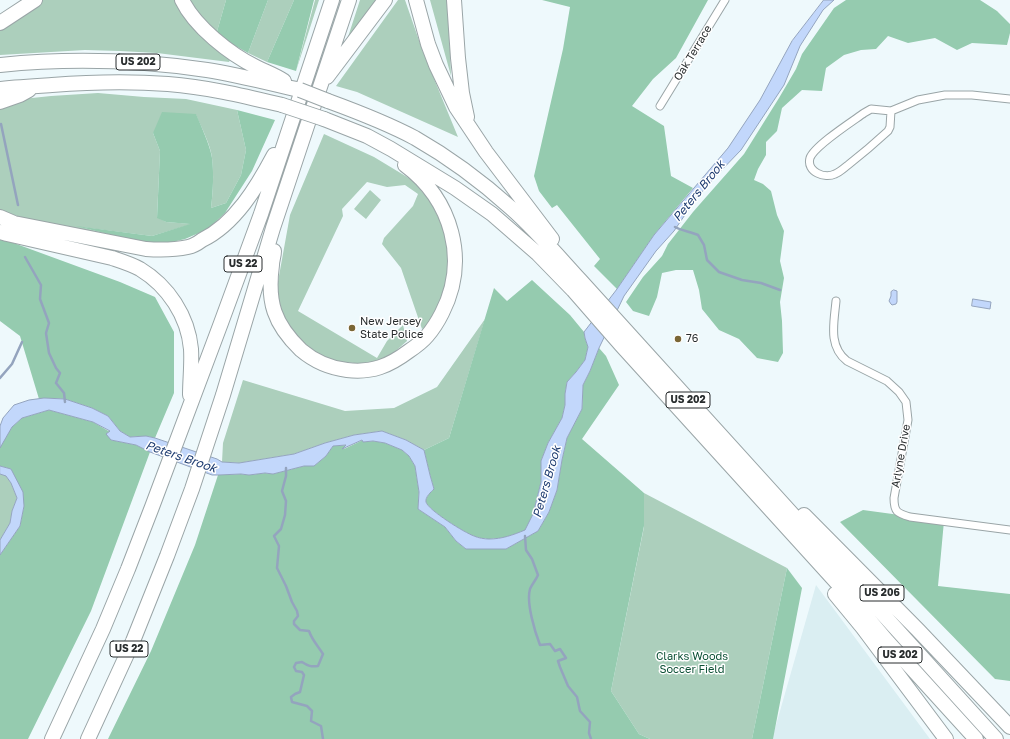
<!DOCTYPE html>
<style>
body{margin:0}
canvas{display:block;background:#eef9fc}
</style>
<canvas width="1010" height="739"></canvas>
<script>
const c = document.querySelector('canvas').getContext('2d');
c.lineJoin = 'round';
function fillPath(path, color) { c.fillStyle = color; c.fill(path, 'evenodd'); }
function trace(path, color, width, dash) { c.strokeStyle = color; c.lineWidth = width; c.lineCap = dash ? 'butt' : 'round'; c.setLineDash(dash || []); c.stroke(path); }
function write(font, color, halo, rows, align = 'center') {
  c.font = font + ' "Golos Text",sans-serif'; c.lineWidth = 3; c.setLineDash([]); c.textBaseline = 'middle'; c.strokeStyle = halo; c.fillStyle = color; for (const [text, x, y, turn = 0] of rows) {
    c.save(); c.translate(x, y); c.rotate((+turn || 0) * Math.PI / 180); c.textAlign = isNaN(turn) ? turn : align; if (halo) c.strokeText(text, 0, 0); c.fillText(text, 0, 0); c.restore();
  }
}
fillPath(new Path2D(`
 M816,585L930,739H772Z`), '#daeef2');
fillPath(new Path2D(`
 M39,0H175L199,33L230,60L229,62L157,53L120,51L85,50L0,55V28Z
 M187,0H226L216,35Z
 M268,0H294L267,62L248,53Z
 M315,0H319L296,71Z
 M360,0H379L348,37Z
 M398,0H405L423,52L458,137L357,92L336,86Z
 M430,0H448L451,76Z
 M98,93L144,97L186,99L237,110L246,150L241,175L226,203L211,208C213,192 214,175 212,158C211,146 201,126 196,115L153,133L160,151L157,217L166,222L192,224L152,236L81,227L154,246L42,223L0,211V107L13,100L51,96Z
 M324,134L374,157L412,180L431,202L447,237L448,284L431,323L422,329L401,268L382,244L384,238L413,206L418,194L405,185L387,187L367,182L342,209L343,216L298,311L377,358L387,341L403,325L407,341L384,361L373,365L335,361L308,349L286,325L277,298V287L290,215Z
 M370,190L381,200L366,219L354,209Z
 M485,319L449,438L424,450L406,440L382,431L354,435L325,443L294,454L239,463L222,462L223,443L243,380L345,411L394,408L437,387Z
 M0,474L6,475L11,483L17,498L12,511L10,523L0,540Z
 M644,493L787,568L752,739H650L639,734L611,691L644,527Z`), '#accfbc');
fillPath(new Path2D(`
 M226,0H268L248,53L216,35Z
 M294,0H314L296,71L267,62Z
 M542,0H708L676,58L653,79L632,106L664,126L671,176L693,188L654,235L617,289L594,266L600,259L557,205L552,208L539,191L534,176L563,49L570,7Z
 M846,0H980L997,11L1010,24V33L1007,45L972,43L957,50L935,38L908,43L888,36L876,49L861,50L844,55L826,68L822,91L802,90L782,108L777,131L766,142V155L758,169L754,180L763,184L771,191L777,215L784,231L780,261L784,278L780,302L782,321L783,353L778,362L757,358L739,339L719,330L702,309L699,290L693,270H676L662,273L657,297L649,316L633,311L626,302L643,277L662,256L668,244L693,212L707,196L744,154L779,98L796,69L802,54L834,8Z
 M237,110L275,120L252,171L225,213L208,229L185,239L155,246L76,226L152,236L190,224L166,222L157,218L160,151L153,133L162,112L196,114C201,126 210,145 212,158C214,174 213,192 211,208L226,203L241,175L246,150Z
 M0,238L120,282L155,297L174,332V393L155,438L146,436L130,437L120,431L108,416L92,408L65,399L44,398L39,399L20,336L0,321Z
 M532,280L570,315L584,332L585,338L588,347L585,360L576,372L567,382L565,394V405L562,418L548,443L541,461V482L533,514L526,530C514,535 502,539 489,539C485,539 478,538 474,536C465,533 428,510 426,502C425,497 431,492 434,489L430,475L424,450L449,438L494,288L507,301Z
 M599,348L606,356L619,385L582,439L644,493V526L611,691L639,734L650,739H108L151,651L195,545L218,475L241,474L249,475L265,473L273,474L304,466H314L326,456L333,446L347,445L344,449L363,440L364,442L373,441L385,443L402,450L409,456L415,466L419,492L418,509L445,527L456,541L466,549H506L538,531L549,512L557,490L562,460L567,438L582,409L583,385L590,371Z
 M49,410L93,422L110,432L111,440L136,445L150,452L91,611L28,739H0V555L20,526L24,506L11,469L0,466V446L12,427L22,418Z
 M863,510L944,521L938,586L1010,594V681L995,679L840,522Z
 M787,568L802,588L773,739H752Z`), '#95cbaf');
const water = new Path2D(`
 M824,0H834L823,10L800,46L784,85L741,150L714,178L695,200L674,231L656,251L624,296L599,348L590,371L583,385L582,409L567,438L562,460L557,490L549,512L538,531L506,549H466L456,541L445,527L418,509L419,492L415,466L409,456L402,450L385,443L373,441L363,442L362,440L342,449L346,445L333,446L326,456L314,466H304L273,474L265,473L249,475L241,474L218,475H212L150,452L136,445L111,440L106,434L110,431L93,422L49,410L22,418L12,427L0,448V426L3,418L14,405L29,400L44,398L65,399L92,408L108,416L120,431L130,437L146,436L155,438L217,459L222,462L239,463L294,454L325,443L354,435L382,431L406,440L424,450L430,475L434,489C431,492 425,497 426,502C428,510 465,533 474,536C478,538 485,539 489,539C502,539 513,535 525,530L533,514L541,482V461L548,443L562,418L565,405V394L567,382L576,372L585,360L588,347L585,338L584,332L617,289L654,235L728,148L760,100L792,41Z
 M894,290L897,291V302L896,304L892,305L891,304L889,301L891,296V292Z
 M973,299L991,302L990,309L972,306Z
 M0,466L11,469L23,492L24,506L20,526L0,555V540L10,523L12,511L17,498L11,483L6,476L0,474Z`);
fillPath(water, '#c2d7fb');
trace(water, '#94a4be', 1);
trace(new Path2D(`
 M1,124L18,205
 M675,227C680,230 691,232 698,235L704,245L707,260L719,272L742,280L761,283L780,290
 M25,257L41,285L40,299L49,323L46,333L49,353L56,368L60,373L56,383L64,393L65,402
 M0,378L12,364L22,342
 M286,468V476L282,491L286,501L285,515L281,529L274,536L279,546L277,568L286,586L292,602L297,611L298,616L294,621V624L300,630L309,631C312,640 318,646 323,654L318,666C311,667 308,666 302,662L296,663L294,667L296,671L302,672L304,675L300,692L295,694L291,697L292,702L307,706L312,711L311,721L321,726L323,739
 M525,536L526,550L532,559L538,575C536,580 532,584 530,589C526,603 535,632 540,645L550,644L555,651L560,649L566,658L558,661L560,667L568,686L577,697L580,711L590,722L589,733L591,739`), '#94a4be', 2.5);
const street = new Path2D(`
 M660,106L725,0
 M891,111L890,127L888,131C875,143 862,154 848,165C844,168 840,172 835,174C825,179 806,172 810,158C814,146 853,121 864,113L871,109L891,111L918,100L945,95H972L1010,99
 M836,301C834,323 828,346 847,361L887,381L899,392L906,402L908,420L894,498C894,512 897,513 910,517L1010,530`);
const highway = new Path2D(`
 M182,0C195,27 230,54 256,67C266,72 275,75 284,81
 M416,0L428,44L436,65L456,107L486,152L552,239
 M454,0L458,58L462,93L467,117
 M0,23L35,0
 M0,65C69,58 139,60 207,70C238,75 269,83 300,90
 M327,77L385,0
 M0,89C17,87 35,86 52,85C90,82 129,81 168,84C207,87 244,96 282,105
 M328,101C358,112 387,123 415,138C450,158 481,181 511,208C536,230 558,256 580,280L996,739
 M0,102L20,95L29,90
 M324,119L367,136L391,149L455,188L492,214L538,254L573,290L621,345L849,596L887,641L976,739
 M0,217L14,223L146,249C160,250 174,250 188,247C193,246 198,243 202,240C235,224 257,187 274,155
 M0,232L7,234L112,258C121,261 131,264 140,269C168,286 188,316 191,349C192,364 190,380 190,395
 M274,251C274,256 272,260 272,265C267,302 274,324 301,350C314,361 330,368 347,370C372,373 389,366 409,351C415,347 422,342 427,336C433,329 438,321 442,313C469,260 452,200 405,165
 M804,515L918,630L1010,727
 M835,594L863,628L946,739
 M52,739L103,629L128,569L152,507L221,323L261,214L332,0
 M88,739L133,641L167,556L192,489L223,395L273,228L349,0`);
trace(street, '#9aa5a7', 9);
trace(highway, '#9aa5a7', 16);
trace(street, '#fff', 7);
trace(highway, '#fff', 14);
const highwayBridge = new Path2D(`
 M300,90L328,101
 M282,105L324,119`);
trace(highwayBridge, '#9aa5a7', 16, []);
trace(highwayBridge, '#fff', 14);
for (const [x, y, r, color] of [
 [352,328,4,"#7a6635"],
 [678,339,4,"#7a6635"]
]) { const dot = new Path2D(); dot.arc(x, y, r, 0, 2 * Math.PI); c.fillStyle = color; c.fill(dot); trace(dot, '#fff', 1.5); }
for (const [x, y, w] of [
 [138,62,44],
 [243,264,38],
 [688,400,44],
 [882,593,44],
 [129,649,38],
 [900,655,44]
]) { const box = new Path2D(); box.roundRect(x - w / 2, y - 8, w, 16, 3); c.fillStyle = '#fff'; c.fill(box); trace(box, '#292d2e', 1); }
write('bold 10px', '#292d2e', null, [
 ["US 202",138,62],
 ["US 22",243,264],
 ["US 202",688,400],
 ["US 206",882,593],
 ["US 22",129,649],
 ["US 202",900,655]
]);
write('11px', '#292d2e', '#fff', [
 ["Oak Terrace",693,53,-59],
 ["Arlyne Drive",901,456,-80]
]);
write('11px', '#292d2e', '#fff', [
 ["New Jersey",360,322],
 ["State Police",360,335],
 ["76",686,339]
], 'left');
write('11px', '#0e5237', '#fff', [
 ["Clarks Woods",692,657],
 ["Soccer Field",692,670]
]);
write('italic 12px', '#1e3c71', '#fff', [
 ["Peters Brook",699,191,-51],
 ["Peters Brook",181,457,19],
 ["Peters Brook",547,482,-74]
]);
</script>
